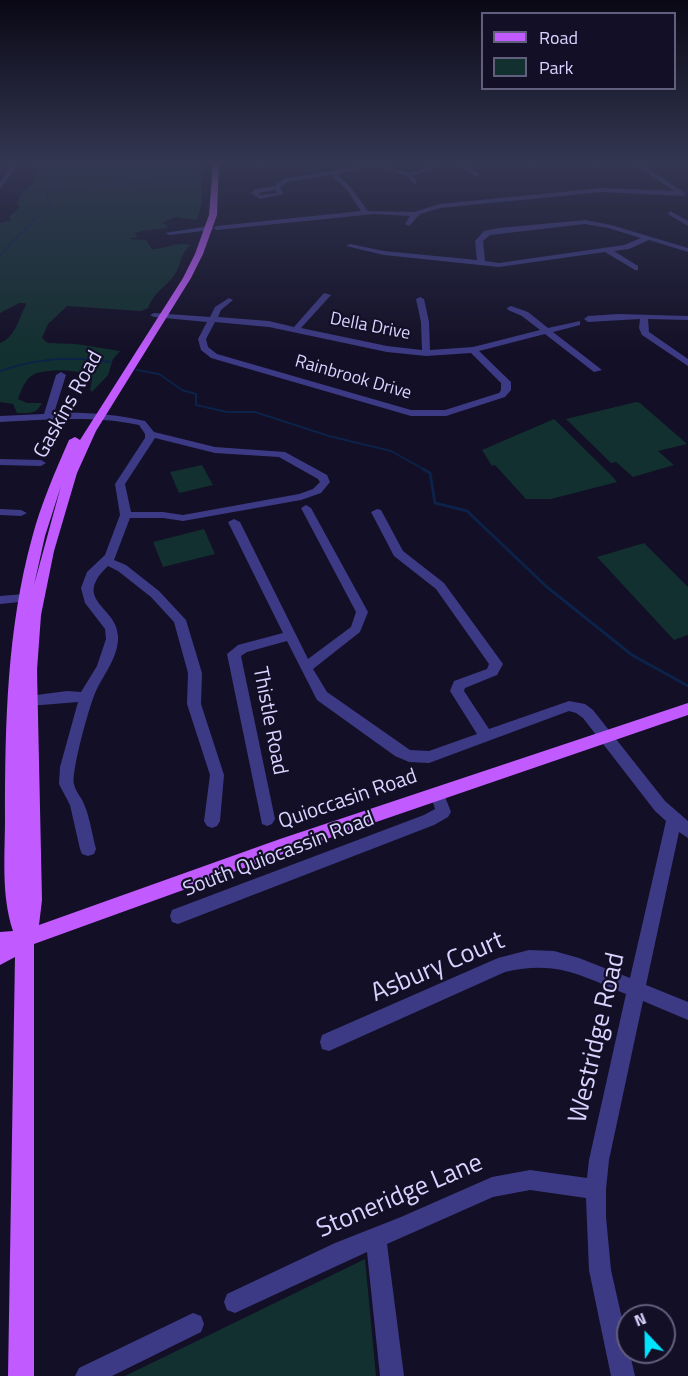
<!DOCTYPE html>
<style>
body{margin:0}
#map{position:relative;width:688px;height:1376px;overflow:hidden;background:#130f26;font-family:"Titillium Web",sans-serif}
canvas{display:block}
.legend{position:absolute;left:481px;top:12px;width:195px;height:78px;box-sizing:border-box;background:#130f26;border:2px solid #625e7d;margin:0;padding:8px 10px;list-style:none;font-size:18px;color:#d9d4ff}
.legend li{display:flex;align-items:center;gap:12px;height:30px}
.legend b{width:30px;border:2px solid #625e7d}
.north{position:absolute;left:616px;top:1304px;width:60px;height:60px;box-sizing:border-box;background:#130f26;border:2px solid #625e7d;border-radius:50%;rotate:338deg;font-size:16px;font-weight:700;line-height:24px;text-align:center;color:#d9d4ff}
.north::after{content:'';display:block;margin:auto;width:21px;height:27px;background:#00e5ff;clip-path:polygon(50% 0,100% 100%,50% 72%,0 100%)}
</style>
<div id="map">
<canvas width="688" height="1376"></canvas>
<ul class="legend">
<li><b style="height:8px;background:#c25bff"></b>Road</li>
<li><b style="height:16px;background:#12302f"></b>Park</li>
</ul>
<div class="north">N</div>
</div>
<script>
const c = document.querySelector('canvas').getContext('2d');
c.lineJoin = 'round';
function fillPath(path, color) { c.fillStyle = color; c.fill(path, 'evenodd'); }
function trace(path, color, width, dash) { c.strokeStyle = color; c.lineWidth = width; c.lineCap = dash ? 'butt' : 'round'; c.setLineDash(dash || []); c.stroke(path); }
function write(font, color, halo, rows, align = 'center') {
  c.font = font + ' "Titillium Web",sans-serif'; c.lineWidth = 4.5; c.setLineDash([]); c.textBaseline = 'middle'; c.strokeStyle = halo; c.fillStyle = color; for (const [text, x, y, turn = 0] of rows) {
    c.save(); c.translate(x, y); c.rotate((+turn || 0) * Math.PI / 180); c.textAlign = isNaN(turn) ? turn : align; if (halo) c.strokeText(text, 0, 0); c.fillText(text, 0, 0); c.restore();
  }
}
fillPath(new Path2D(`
 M32,162H131L135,164L136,162H201L202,201L197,220L175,217L162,223L169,227C158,231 146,229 135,233L137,237L128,239L146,240L152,249C165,249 177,241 191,245C181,252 181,264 175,274C166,287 153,293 148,308L141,311L67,306L48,324L42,338L48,343L76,344L120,351L113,359L108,375L92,392L90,390L92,379C85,368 42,369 33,375C25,379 21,391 18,399L27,403H42C36,415 29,413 17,413L13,404L0,402V343C16,337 18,319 26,305L25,303H19L0,313V223L11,220L9,217L20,207L17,203L23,191L34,183V172L38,167L31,164Z
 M636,402L640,403L687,444L658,451L674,465L633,477L616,462L611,463L566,419Z
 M554,419L612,476L617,482L551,499H526L495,465L492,466L482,450Z
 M202,465L213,485L179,493L170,472Z
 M204,529L215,554L163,567L153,542Z
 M644,543L688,587V635L674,640L597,557Z
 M365,1259L376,1376H125Z`), '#12302f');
trace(new Path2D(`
 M221,170H247L265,164L309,162
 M46,191L183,179L203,172
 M0,255L49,205L46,191L73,162`), '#0c2248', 1.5);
trace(new Path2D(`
 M137,370L159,374L182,390L196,394V405L227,412H255L329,436L391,451L425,470
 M0,371C38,358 71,356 110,362`), '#0c2248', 2);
trace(new Path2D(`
 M423,469L430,473L435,503L467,511L547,587L632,655L688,686`), '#0c2248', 3);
fillPath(new Path2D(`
 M4,162H10L15,169L0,189V182L9,169Z
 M365,162C383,162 391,170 407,172C418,174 435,162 449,162L413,176L417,182L414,184L407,176L372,164L355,171L337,174L351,188L368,211L414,212L440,204L602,188L674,191L631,162H639L686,194L683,196L602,192L440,208L420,214L409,226L405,224L410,216L374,214L217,230L213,228L217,226L361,211L347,190L331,175L288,182L280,188L284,194L260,199L251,193L255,189L275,186L277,183L286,178L352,168ZM275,190L277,193L261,195L258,193Z
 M451,162H459L481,175L476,176Z
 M522,162H530L539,169L534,170Z
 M592,162H599L600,164L597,166Z
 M670,211L688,221V226L668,214Z
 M585,220L611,225L688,248V252L649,240L629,249L614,251L638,266V270H635L605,252L499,267L384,255L346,246L350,244L384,251L477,260L475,241L484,231L499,228ZM585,224L608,228L641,238L624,245L499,263L485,261L483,241L490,235Z
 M209,226L213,228L212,230L169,235L165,233Z
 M324,293L331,295L301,328L387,346L422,350L421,322L416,299L420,297L424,299L429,322L430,350L473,347L540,330L522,316L508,310L507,308L511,306L528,312L548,328L580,321V325L553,332L602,370L594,372L545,334L479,351L511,382V390L505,397L446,416H411L211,358L201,350L198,339L207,322L154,317L150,315L154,313L210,317L215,307L229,298L233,300L221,310L218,317L269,321L294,327ZM215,322L269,327L387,352L426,356L471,353L501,383V390L499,393L445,410H411L217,354L208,347L206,339Z
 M618,314L688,316V320L648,319L649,332L688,359V366L642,335L639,328L640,319L588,322L584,319L588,316Z
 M61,372L66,375L54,413C85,412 115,414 145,421L154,432L215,447L285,452L327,475L330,482L321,493L301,500L183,521L163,518H130L114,560L126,565L159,591L186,620L202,673L201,704L224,775L220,821L217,826L212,828L207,826L204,821L210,775L187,704L188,673L174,622L151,597L118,571L108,566C71,601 117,606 118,636C119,656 104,674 96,691C90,703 71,772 74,784C75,791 82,798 84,804C90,818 92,834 96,849L94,854L88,856L82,854L80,849L70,805L59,784L60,767L78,702L29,706L24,705L22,701L24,697L29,696L67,691L81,692L97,666L106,639L105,629L85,603L81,588L87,572L105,555L120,515L115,484L145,438V434L139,425C93,415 46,420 0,422V416L44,414L56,375ZM155,438L215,453L279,457L318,479L320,482L313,489L299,494L183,515L163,512H131L125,484Z
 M0,459L41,460L46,463L41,466L0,465Z
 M306,505L311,508L368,612L360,632L313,669L327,692L410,750L429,751L477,734L450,691L454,681L487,669L489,664L436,589L394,556L371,512L377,509L381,510L403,551L444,583L503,664L497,675L465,688L464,691L489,729L569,701L585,704L593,710L665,801L688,821V838L679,832L646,985L688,1002V1020L643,1001L609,1160L606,1189V1217L611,1270L635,1376H611L589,1270L586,1198L530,1190L493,1197L387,1244L404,1376H380L367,1252L235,1313L227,1310L224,1302L227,1294L335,1243L401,1217L492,1177L530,1170L587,1178L589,1160L626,994C580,975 556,960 505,972L329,1051L322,1049L320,1042L322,1035L498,958L529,950L554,951L579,958L630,978L666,821L655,811L583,718L576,713L569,711L429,763L409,762L395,756L317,700L287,641L247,652L241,656L275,819L272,824L267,826L262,824L227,654L238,645L283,633L228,522L234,519L240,522L308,659L351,627L356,612L301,508Z
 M0,509L21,510L27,513L21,516L0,515Z
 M36,593L42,597L40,600L0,604V596Z
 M437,787L442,789L451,812L448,817L434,825L178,924L172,922L170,916L172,910L424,815L435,809L430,793L432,789Z
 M193,1313L201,1316L204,1324L201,1332L112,1376H75L79,1368Z`), '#3d3a85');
fillPath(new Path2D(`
 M213,162H219L217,215L203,254L191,278L96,431L77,473L54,551L41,615L37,670L42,900L39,925L280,839L688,703V715L280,855L34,944V1376H8L15,957L0,965V932L13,931C1,895 5,855 5,818C5,723 7,629 32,538C41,504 55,472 69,440L75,437L80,440L183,278L195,254L209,215ZM61,486L34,585L45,536Z`), '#c25bff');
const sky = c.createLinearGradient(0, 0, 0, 355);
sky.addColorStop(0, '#0a0815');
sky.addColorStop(0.46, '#333752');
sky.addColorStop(1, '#33375200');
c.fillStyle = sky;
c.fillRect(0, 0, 688, 355);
write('18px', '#d9d4ff', '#130f26', [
 ["Della Drive",370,327,11],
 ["Rainbrook Drive",353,378,16]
]);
write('21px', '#d9d4ff', '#130f26', [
 ["Gaskins Road",69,405,-61],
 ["Thistle Road",269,721,79],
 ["Quioccasin Road",348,800,-19],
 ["South Quiocassin Road",279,855,-21]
]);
write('26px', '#d9d4ff', '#130f26', [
 ["Asbury Court",438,968,-23],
 ["Westridge Road",598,1038,-77],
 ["Stoneridge Lane",400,1197,-23]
]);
</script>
